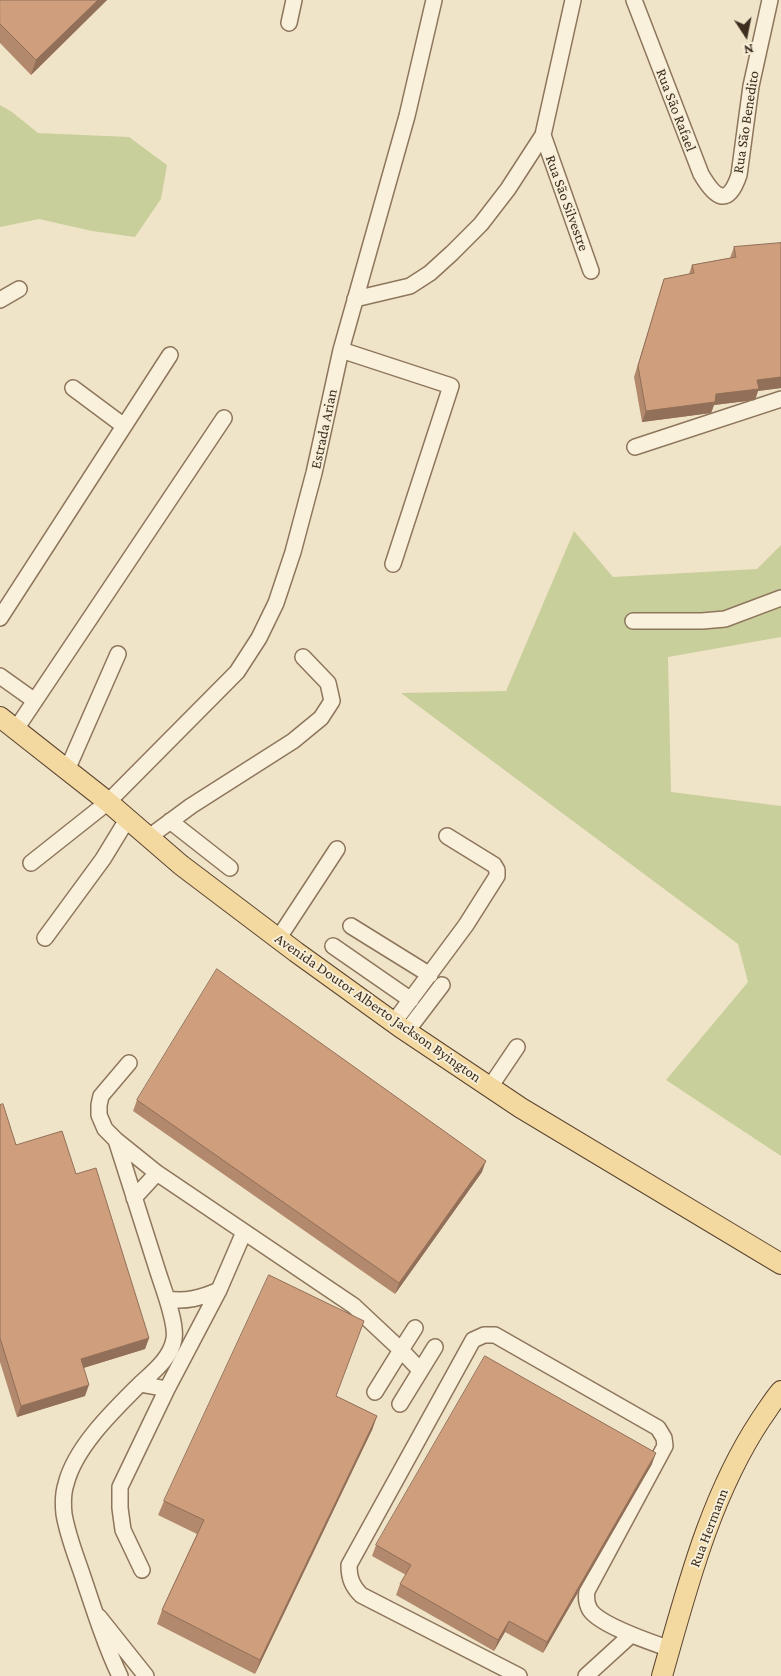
<!DOCTYPE html>
<meta charset="utf-8">
<style>
body{margin:0}
#map{position:relative;width:781px;height:1676px;overflow:hidden;background:#f0e4c8;font-family:"Crimson Pro",serif}
canvas{display:block}
.north{position:absolute;left:721px;top:10px;width:50px;height:50px;-webkit-text-stroke:4px #f7eed8;paint-order:stroke;rotate:169deg;font-size:14px;font-weight:700;line-height:20px;text-align:center;color:#3d2e20}
.north::after{content:'';display:block;margin:auto;width:18px;height:22px;background:#3d2e20;clip-path:polygon(50% 0,100% 100%,50% 72%,0 100%)}
</style>
<div id="map">
<canvas width="781" height="1676"></canvas>
<div class="north">N</div>
</div>
<script>
const c = document.querySelector('canvas').getContext('2d');
c.lineJoin = 'round';
function fillPath(path, color) { c.fillStyle = color; c.fill(path, 'evenodd'); }
function trace(path, color, width, dash) { c.strokeStyle = color; c.lineWidth = width; c.lineCap = dash ? 'butt' : 'round'; c.setLineDash(dash || []); c.stroke(path); }
function write(font, color, halo, rows, align = 'center') {
  c.font = font + ' "Crimson Pro",serif'; c.lineWidth = 4; c.setLineDash([]); c.textBaseline = 'middle'; c.strokeStyle = halo; c.fillStyle = color; for (const [text, x, y, turn = 0] of rows) {
    c.save(); c.translate(x, y); c.rotate((+turn || 0) * Math.PI / 180); c.textAlign = isNaN(turn) ? turn : align; if (halo) c.strokeText(text, 0, 0); c.fillText(text, 0, 0); c.restore();
  }
}
fillPath(new Path2D(`
 M0,105L12,112L38,133L129,137L167,165L161,199L135,237L92,231L39,219L0,227Z
 M574,531L613,577L757,569L781,545V637L668,657L671,792L781,806V1156L666,1080L748,982L738,944L401,693L506,691Z`), '#c9cf9b');
const minor = new Path2D(`
 M634,0L701,174C715,198 728,208 739,175L751,86L770,0
 M289,23L294,0
 M543,135L591,271
 M355,299L410,286L430,273L452,253L481,224L508,189L543,135L573,0
 M0,300L19,289
 M341,350L451,386L393,564
 M73,388L124,426
 M635,447L781,399
 M0,618L170,355
 M633,621H702L725,619L781,598
 M0,676L35,701
 M16,729L224,418
 M67,770L118,654
 M170,821L230,868
 M149,837L191,806L293,741L321,718L332,701L328,683L303,657
 M31,863L108,802L237,672L259,638L276,603L293,552L314,473L341,350L407,116L434,0
 M351,926L430,975
 M45,938L103,859L128,818
 M278,939L337,849
 M333,946L411,1000
 M394,1022L466,925L497,876V870L494,865L447,836
 M407,1031L442,985
 M129,1063L101,1096L99,1105V1115L105,1129L116,1140L157,1173L354,1306L401,1350L375,1392
 M490,1087L517,1047
 M116,1140C130,1184 144,1228 158,1272C163,1288 177,1323 174,1339C171,1358 153,1372 140,1384
 M134,1198L157,1173
 M167,1299C186,1302 201,1298 219,1290
 M415,1328L401,1350L420,1370
 M400,1404L435,1347
 M142,1570L123,1530L120,1508V1487L167,1389L219,1290L244,1232
 M99,1617L146,1676
 M120,1676C105,1646 96,1615 85,1583C78,1561 68,1538 64,1514C63,1504 63,1493 66,1484C75,1447 114,1410 140,1384L167,1389
 M519,1676L361,1595C352,1586 349,1578 349,1565L473,1340L484,1335H495L658,1428L664,1438L665,1446L587,1591C586,1597 587,1605 590,1610C601,1626 651,1642 670,1649
 M586,1676L631,1635`);
const major = new Path2D(`
 M0,717L108,802L181,865L296,952L400,1027L521,1108L781,1264
 M662,1676C687,1588 710,1496 761,1419C768,1409 774,1399 781,1391`);
trace(minor, '#8d765c', 18);
trace(major, '#5b4430', 22);
trace(minor, '#faf1dc', 15);
trace(major, '#f3d9a0', 20);
fillPath(new Path2D(`
 M0,0H107L31,75L0,43Z
 M781,243V388L758,391L755,400L714,405L711,413L642,422L634,377L664,279L689,274L692,265L730,258L734,247Z
 M137,1100L482,1172L395,1294L133,1111Z
 M0,1105L16,1145L76,1174L149,1338L145,1349L83,1368L85,1396L17,1417L0,1362Z
 M336,1396L377,1416L372,1430L255,1674L157,1624L162,1610L197,1534L158,1515L164,1501Z
 M652,1464L543,1653L505,1632L494,1651L396,1595L400,1584L406,1575L372,1556L376,1545Z`), '#b2896c');
fillPath(new Path2D(`
 M98,0H107L31,75L36,60Z
 M781,377V388L758,391L755,400L714,405L711,413L642,422L646,411L716,394L757,380Z
 M486,1161L482,1172L395,1294L399,1283Z
 M149,1338L145,1349L77,1370L81,1359Z
 M89,1385L85,1396L17,1417L21,1406Z
 M377,1416L372,1430L255,1674L260,1660Z
 M656,1453L652,1464L543,1653L547,1642Z
 M509,1621L505,1632L494,1651L498,1640Z`), '#916f58');
const building = new Path2D(`
 M0,0H98L36,60L0,24Z
 M781,243V377L757,380L759,389L716,394L715,402L646,411L638,366L664,279L694,273L692,265L736,257L734,247Z
 M217,969L486,1161L399,1283L137,1100Z
 M3,1104L16,1145L62,1131L76,1174L96,1168L149,1338L81,1359L89,1385L21,1406L0,1338V1105Z
 M269,1275L364,1321L336,1396L377,1416L260,1660L162,1610L204,1520L164,1501Z
 M485,1356L656,1453L547,1642L509,1621L498,1640L400,1584L411,1565L376,1545Z`);
fillPath(building, '#cf9f7d');
trace(building, '#916f58', 1);
write('15px', '#3d2e20', '#f7eed8', [
 ["Rua São Rafael",676,110,69],
 ["Rua São Benedito",746,122,-81],
 ["Rua São Silvestre",567,203,70],
 ["Estrada Arian",324,429,-78],
 ["Avenida Doutor Alberto Jackson Byington",378,1008,35],
 ["Rua Hermann",709,1528,-69]
]);
</script>
